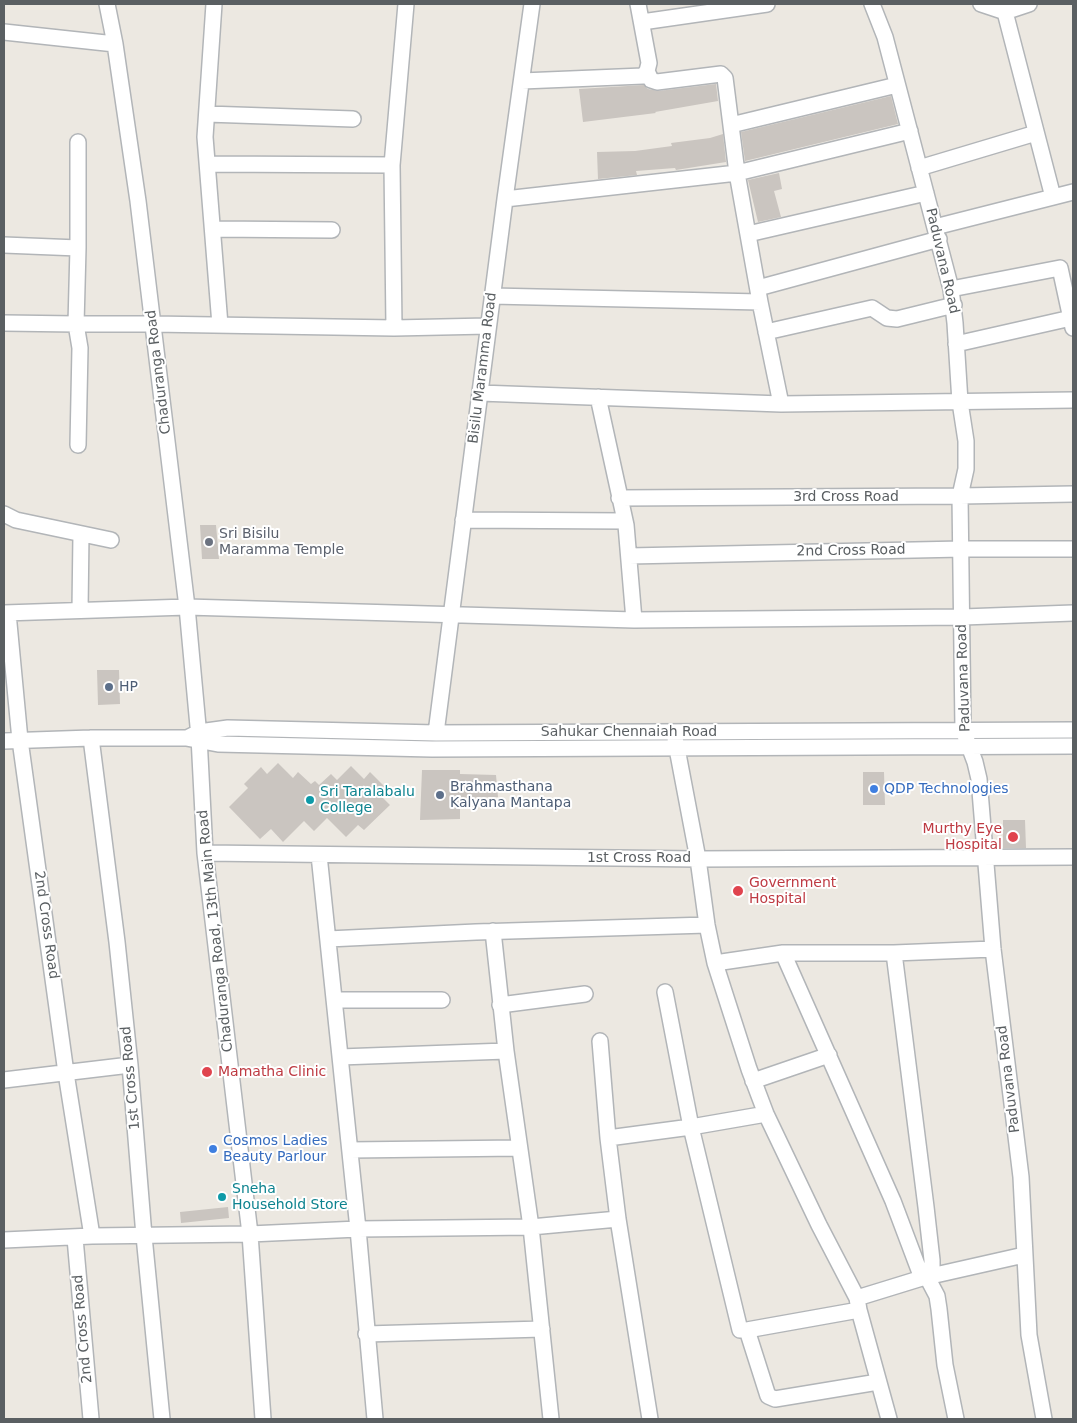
<!DOCTYPE html>
<style>
body{margin:0}
#map{position:relative;width:1077px;height:1423px;overflow:hidden;background:#ece8e1;font-family:"DejaVu Sans",sans-serif}
canvas{display:block}
.frame{position:absolute;inset:0;border:5px solid #5a5f62;pointer-events:none}
</style>
<div id="map">
<canvas width="1077" height="1423"></canvas>
<div class="frame"></div>
</div>
<script>
const c = document.querySelector('canvas').getContext('2d');
c.lineJoin = 'round';
function fillPath(path, color) { c.fillStyle = color; c.fill(path, 'evenodd'); }
function trace(path, color, width, dash) { c.strokeStyle = color; c.lineWidth = width; c.lineCap = dash ? 'butt' : 'round'; c.setLineDash(dash || []); c.stroke(path); }
function write(font, color, halo, rows, align = 'center') {
  c.font = font + ' "DejaVu Sans",sans-serif'; c.lineWidth = 4; c.setLineDash([]); c.textBaseline = 'middle'; c.strokeStyle = halo; c.fillStyle = color; for (const [text, x, y, turn = 0] of rows) {
    c.save(); c.translate(x, y); c.rotate((+turn || 0) * Math.PI / 180); c.textAlign = isNaN(turn) ? turn : align; if (halo) c.strokeText(text, 0, 0); c.fillText(text, 0, 0); c.restore();
  }
}
fillPath(new Path2D(`
 M716,84L718,101L655,112L656,113L583,122L579,89L644,85L648,89L658,91Z
 M891,96L898,124L745,161L741,132Z
 M723,134L726,162L676,170L675,168L636,171L637,175L598,179L597,152L635,151L672,146L671,143L710,138Z
 M779,173L782,189L774,191L781,217L758,222L748,180Z
 M200,525H216L219,559H202Z
 M97,670H119L120,704L98,705Z
 M278,763L293,778L298,772L311,784L315,781L319,785L331,774L337,780L351,766L364,779L370,772L386,788L380,795L390,805L364,830L358,825L346,837L327,818L314,831L304,821L283,842L271,829L260,839L229,807L248,788L244,784L261,767L267,774Z
 M422,770H460V774L496,775L498,797L460,798V819L420,820Z
 M863,772H884L885,805H863Z
 M1003,820H1025L1026,848H1003Z
 M228,1207L229,1218L181,1223L180,1212Z`), '#cac5c0');
const minor = new Path2D(`
 M107,4L115,44L138,201L187,607L199,737L205,853L250,1234L263,1419
 M214,4L205,137L220,325
 M872,4L885,37L951,289L955,323L960,402L966,441V469L960,496L963,730L975,762L979,779L993,949L1021,1177L1029,1335L1044,1419
 M981,4L1005,12L1029,4
 M1005,12L1053,197
 M642,22L767,4
 M4,32L115,44
 M647,71L651,80L657,82L721,74L725,78L737,173L760,302
 M522,81L643,76L647,71L649,63L638,4
 M207,114L353,119
 M731,125L897,85
 M78,142V248
 M208,164L392,165
 M919,168L1036,133
 M505,199L737,173L910,131
 M935,227L1073,192
 M213,229L332,230
 M748,234L926,193
 M4,245L78,248L76,324H153L394,328L488,326
 M758,288L939,239
 M951,289L1060,268L1073,328
 M492,296L760,302L781,404
 M4,323L76,324L80,348L78,445
 M394,328L392,165L406,4
 M766,332L872,308L887,318L897,319L954,305
 M956,344L1071,318
 M480,393L781,404L1073,400
 M598,397L626,525L634,620
 M619,498L960,496L1073,494
 M4,514L16,520L111,540
 M463,520L625,521
 M629,556L962,549H1073
 M80,610L81,534
 M4,613L187,607L634,620L963,617L1073,613
 M8,613L20,740L66,1073L92,1236
 M436,733L505,199L532,4
 M189,737L199,732L228,728L436,733L1073,730
 M91,738L117,942L130,1065L144,1236L162,1419
 M675,738L698,859L707,925L715,963L749,1069L766,1114L819,1225L857,1298L859,1310L889,1419
 M4,741L91,738H186L218,744L432,749L1073,746
 M205,853L698,859L1073,857
 M319,855L358,1229L375,1419
 M493,931L506,1051L531,1227L551,1419
 M328,939L476,932L707,925
 M783,953L893,1201L922,1278
 M894,953L926,1207L932,1260V1275
 M715,963L783,953H894L993,949
 M665,992L691,1127L740,1330H747L859,1310
 M334,1000H442
 M500,1005L585,994
 M600,1041L608,1138L618,1219L650,1419
 M340,1057L506,1051
 M4,1080L130,1065
 M753,1081L829,1055
 M608,1138L691,1127L766,1114
 M350,1150L519,1148
 M75,1238L91,1419
 M4,1240L92,1236L250,1234L358,1229L531,1227L618,1219
 M927,1277L937,1296L939,1309L945,1365L956,1419
 M857,1298L922,1278L1024,1255
 M747,1330L768,1396L775,1399L878,1382
 M366,1334L542,1329`);
trace(minor, '#b2b5b8', 18);
trace(minor, '#fff', 15);
for (const [x, y, r, color] of [
 [209,542,5,"#6b7280"],
 [109,687,5,"#5c6f8a"],
 [874,789,5,"#3f7fe0"],
 [440,795,5,"#5c6f8a"],
 [310,800,5,"#0f9aa8"],
 [1013,837,6,"#e0444e"],
 [738,891,6,"#e0444e"],
 [207,1072,6,"#e0444e"],
 [213,1149,5,"#3f7fe0"],
 [222,1197,5,"#0f9aa8"]
]) { const dot = new Path2D(); dot.arc(x, y, r, 0, 2 * Math.PI); c.fillStyle = color; c.fill(dot); trace(dot, '#fff', 2); }
write('14px', '#5a5f62', '#fff', [
 ["Paduvana Road",942,261,77],
 ["Bisilu Maramma Road",483,368,-83],
 ["Chaduranga Road",159,372,-97],
 ["3rd Cross Road",846,497],
 ["2nd Cross Road",851,551,-1],
 ["Paduvana Road",964,678,-92],
 ["Sahukar Chennaiah Road",629,732],
 ["1st Cross Road",639,858],
 ["2nd Cross Road",46,925,82],
 ["Chaduranga Road, 13th Main Road",216,931,-96],
 ["1st Cross Road",131,1078,-95],
 ["Paduvana Road",1009,1079,-97],
 ["2nd Cross Road",83,1329,-95]
]);
write('14px', '#5b616d', '#fff', [
 ["Sri Bisilu",219,534],
 ["Maramma Temple",219,550]
], 'left');
write('14px', '#4e5e75', '#fff', [
 ["HP",119,687],
 ["Brahmasthana",450,787],
 ["Kalyana Mantapa",450,803]
], 'left');
write('14px', '#366cbe', '#fff', [
 ["QDP Technologies",884,789],
 ["Cosmos Ladies",223,1141],
 ["Beauty Parlour",223,1157]
], 'left');
write('14px', '#0d838f', '#fff', [
 ["Sri Taralabalu",320,792],
 ["College",320,808],
 ["Sneha",232,1189],
 ["Household Store",232,1205]
], 'left');
write('14px', '#be3a42', '#fff', [
 ["Murthy Eye",1002,829,"right"],
 ["Hospital",1002,845,"right"],
 ["Government",749,883],
 ["Hospital",749,899],
 ["Mamatha Clinic",218,1072]
], 'left');
</script>
